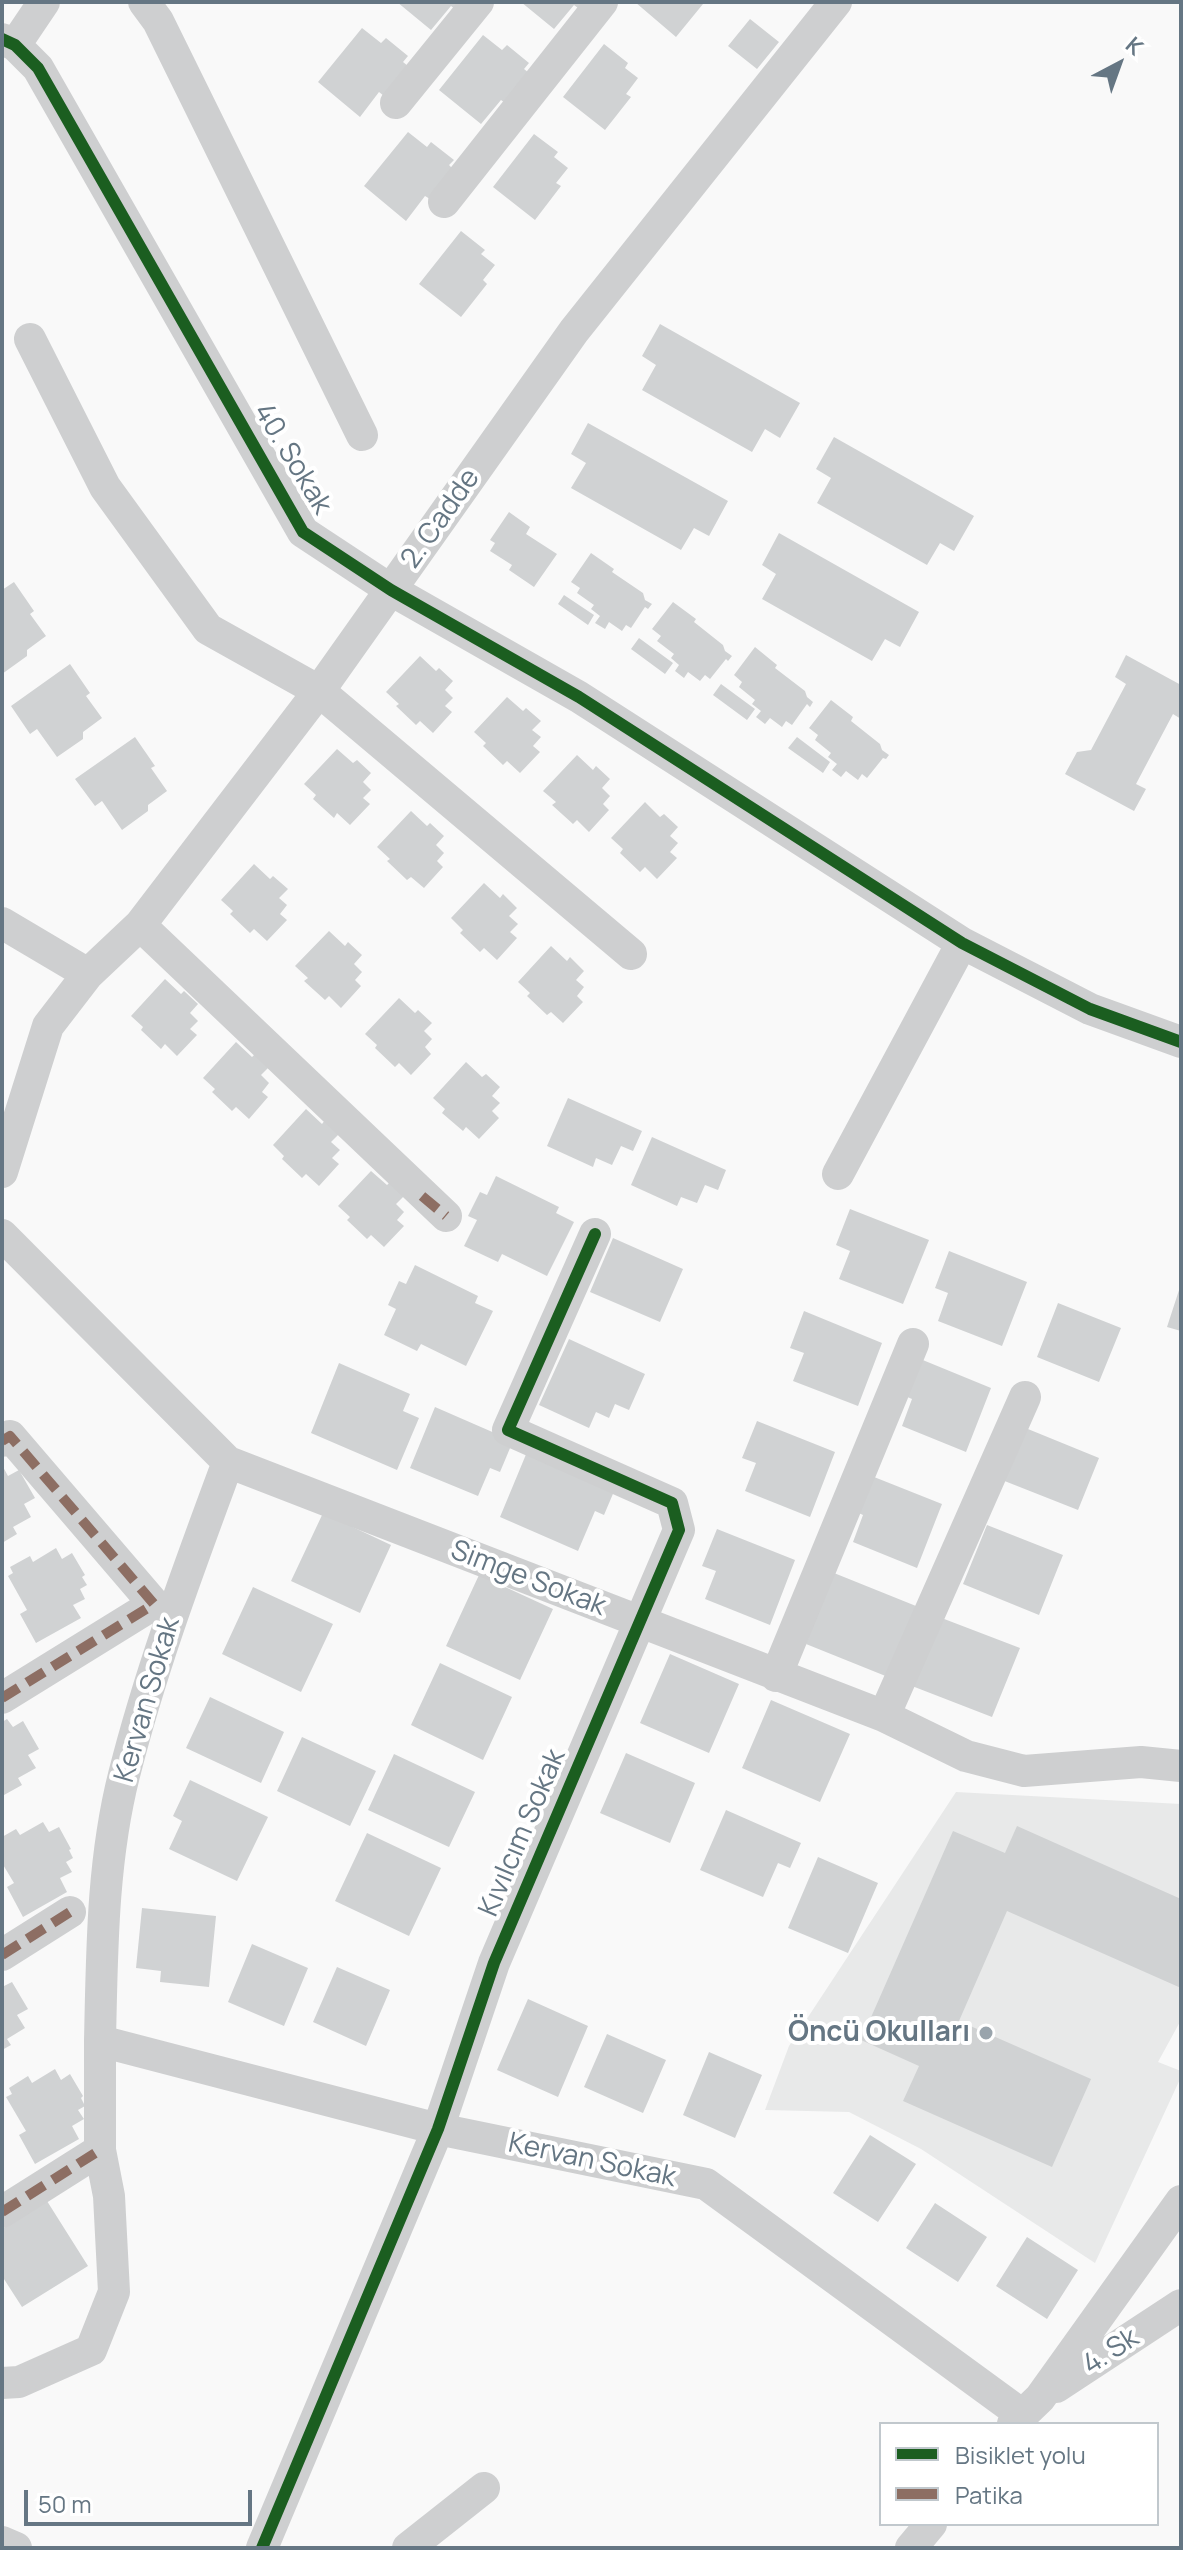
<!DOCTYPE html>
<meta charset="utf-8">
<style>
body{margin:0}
#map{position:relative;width:1183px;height:2550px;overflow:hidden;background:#f9f9f9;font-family:Manrope,sans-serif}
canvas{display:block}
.frame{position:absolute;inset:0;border:4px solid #657683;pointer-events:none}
.legend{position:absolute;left:879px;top:2422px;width:280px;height:104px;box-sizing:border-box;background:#fff;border:2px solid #c1c8cd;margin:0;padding:10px 14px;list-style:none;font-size:24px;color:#657683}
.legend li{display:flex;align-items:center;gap:16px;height:40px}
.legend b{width:40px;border:2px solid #c1c8cd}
.north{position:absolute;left:1079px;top:24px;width:80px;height:80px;-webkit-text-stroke:6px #fff;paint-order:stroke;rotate:41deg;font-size:22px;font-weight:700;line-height:32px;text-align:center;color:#657683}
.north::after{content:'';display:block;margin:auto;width:28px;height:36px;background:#657683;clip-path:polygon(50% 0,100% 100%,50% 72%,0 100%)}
.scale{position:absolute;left:24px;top:2490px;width:228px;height:36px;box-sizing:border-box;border:4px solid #657683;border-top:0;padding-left:10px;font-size:24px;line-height:28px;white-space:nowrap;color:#657683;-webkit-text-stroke:6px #fff;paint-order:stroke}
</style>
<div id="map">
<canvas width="1183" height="2550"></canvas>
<div class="frame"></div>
<ul class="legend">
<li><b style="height:10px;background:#1b5e20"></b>Bisiklet yolu</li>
<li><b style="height:10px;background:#8d6e63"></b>Patika</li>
</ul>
<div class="north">K</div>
<div class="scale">50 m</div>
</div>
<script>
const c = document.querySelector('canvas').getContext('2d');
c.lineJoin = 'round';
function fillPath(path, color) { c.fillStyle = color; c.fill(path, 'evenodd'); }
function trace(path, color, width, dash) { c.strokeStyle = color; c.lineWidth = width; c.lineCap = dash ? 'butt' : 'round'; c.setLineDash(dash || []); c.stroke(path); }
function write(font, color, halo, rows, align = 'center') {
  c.font = font + ' Manrope,sans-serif'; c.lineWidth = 8; c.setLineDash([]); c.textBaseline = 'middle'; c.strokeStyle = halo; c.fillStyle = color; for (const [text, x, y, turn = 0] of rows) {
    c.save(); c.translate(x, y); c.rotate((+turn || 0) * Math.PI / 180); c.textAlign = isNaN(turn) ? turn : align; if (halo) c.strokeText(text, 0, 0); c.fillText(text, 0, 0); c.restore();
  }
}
fillPath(new Path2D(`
 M956,1792L1181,1804V2020L1158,2062L1181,2071V2077L1095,2263L921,2149L849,2112L765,2110L789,2046Z`), '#e8e9e9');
fillPath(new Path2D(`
 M397,2H461L455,9L451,6L431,30Z
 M521,2H583L578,8L574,5L554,29Z
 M635,2H700L703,4L676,37Z
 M750,19L779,42L757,69L728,46Z
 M362,28L381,43L386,38L408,56L403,62L408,66L384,96L379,92L360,117L318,82Z
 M483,35L502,50L507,45L529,63L524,69L529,73L505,103L501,100L481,124L439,90Z
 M604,44L628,63L625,68L638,78L626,94L631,97L605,130L563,97Z
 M408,132L427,147L431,142L454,160L449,165L454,170L430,199L425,196L406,221L364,186Z
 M534,134L558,152L554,157L568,168L556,183L561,186L535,220L493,187Z
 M461,231L485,250L481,254L495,265L483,280L487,284L461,317L419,284Z
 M660,324L800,403L780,438L765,429L752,452L642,390L656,365L642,356Z
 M588,423L728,501L709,536L694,528L681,550L571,488L586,463L571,454Z
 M834,437L974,516L954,551L940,543L927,565L817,503L831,478L816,469Z
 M509,512L530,527L526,534L557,554L534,587L509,570L512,565L490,551L495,543L490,540Z
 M779,533L919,612L900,647L885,639L872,661L762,599L776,574L762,565Z
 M591,553L614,569L612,572L643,593L645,600L652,604L648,609L645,607L631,628L626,625L622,631L609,622L605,629L595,623L600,616L591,609L594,605L577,593L580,588L571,582Z
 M14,582L34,611L30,614L46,636L27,650V656L2,674V590Z
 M564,595L594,615L588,625L558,604Z
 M673,602L696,619L694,622L723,645L725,651L732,656L728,661L726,659L710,679L705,675L700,681L688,672L684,678L675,671L679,665L671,658L674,654L657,641L661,636L652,629Z
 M639,638L673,663L665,674L631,649Z
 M755,647L777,665L775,668L805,691L807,697L813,702L810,707L807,704L792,725L786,721L782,727L770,718L765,724L756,717L761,711L752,704L755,700L739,687L742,682L734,675Z
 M1126,655L1181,685V719L1173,714L1136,784L1146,789L1134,811L1065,774L1077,752L1091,750L1126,684L1115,677Z
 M420,656L436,671L439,668L453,681L445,690L453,698L445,706L452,712L433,733L420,721L416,725L396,706L399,704L386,692Z
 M70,664L90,693L86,696L102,718L83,732V739L57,757L37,729L30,734L11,706Z
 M721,684L755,709L747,720L713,695Z
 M507,697L523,711L526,708L541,721L532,730L541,737L533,746L540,752L520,773L507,761L503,765L483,746L486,743L474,732Z
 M831,700L853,717L851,721L880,744L882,750L889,755L886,759L883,758L867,778L862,774L858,780L846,771L841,777L832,770L837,764L828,757L831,753L815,740L818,735L809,728Z
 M135,737L155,766L151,768L167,791L148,805V811L122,830L102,801L95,806L75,779Z
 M797,737L830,762L823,773L788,748Z
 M337,749L353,763L357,760L371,773L363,782L371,790L363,798L370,804L350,825L337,813L334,818L313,799L316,795L304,784Z
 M577,755L593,770L596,766L610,779L602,788L610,796L603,804L609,810L589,832L577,820L573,824L552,805L556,802L543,791Z
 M645,802L660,817L664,814L678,827L670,836L678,843L670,852L677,858L657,879L645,867L640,872L620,853L623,849L611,838Z
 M411,811L427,826L430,823L444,836L436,845L444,853L437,861L443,867L424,888L411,877L407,880L387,861L390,859L377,847Z
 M254,864L270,879L273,876L288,889L279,898L287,905L280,914L287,920L267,941L254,929L250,933L230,914L233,911L221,900Z
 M484,883L500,898L503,894L517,908L509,916L518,924L510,932L517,938L497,960L484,948L480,952L460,933L463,930L451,918Z
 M329,931L345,946L348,942L362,955L354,964L362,972L355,980L361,986L341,1008L329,996L325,1000L304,981L308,978L295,966Z
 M551,946L567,961L570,957L584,971L576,980L584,987L577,996L583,1002L563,1023L551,1012L547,1015L527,996L530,993L518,982Z
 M165,979L181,994L184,991L198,1004L190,1013L198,1021L190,1029L197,1035L177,1056L165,1044L161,1049L141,1030L143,1027L131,1016Z
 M399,998L415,1013L418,1010L432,1023L424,1031L432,1039L425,1047L431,1054L411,1075L399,1063L395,1067L375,1048L377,1045L365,1034Z
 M236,1042L252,1057L255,1054L269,1067L261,1075L269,1083L262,1092L268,1097L249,1119L236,1107L232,1111L212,1092L215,1089L203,1078Z
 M466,1062L482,1077L486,1074L500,1087L492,1096L500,1103L492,1111L499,1118L479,1139L466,1127L463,1131L442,1113L445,1109L433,1098Z
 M568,1098L642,1131L633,1151L621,1146L612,1165L596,1158L593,1167L547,1146Z
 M306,1109L322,1124L325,1120L339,1134L331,1142L340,1150L332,1158L339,1164L319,1186L306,1174L302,1178L282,1159L284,1156L273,1145Z
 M652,1137L726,1170L718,1190L705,1185L697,1203L681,1197L677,1206L631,1185Z
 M371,1171L387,1185L390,1182L405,1195L396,1204L404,1212L397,1220L404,1226L384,1247L371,1235L367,1239L347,1220L350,1217L338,1206Z
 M496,1176L559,1207L556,1213L574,1222L547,1276L502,1254L498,1262L464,1246L477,1220L468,1216L480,1192L487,1195Z
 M850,1209L929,1240L903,1304L839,1279L850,1251L836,1245Z
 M613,1238L683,1269L660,1322L590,1292Z
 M949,1251L1027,1282L1002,1346L938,1321L948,1293L935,1288Z
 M415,1265L478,1296L475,1303L493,1311L466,1366L421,1344L417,1351L384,1335L396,1309L388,1305L399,1281L406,1284Z
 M1181,1284V1331L1167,1327Z
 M1058,1303L1121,1328L1099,1382L1037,1357Z
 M804,1311L882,1343L858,1406L793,1381L804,1353L790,1348Z
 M569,1339L645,1374L629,1410L615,1404L609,1418L596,1412L589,1428L539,1405Z
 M913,1356L991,1388L966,1452L902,1426L912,1399L898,1393Z
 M339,1363L410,1394L403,1411L419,1418L397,1470L311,1433Z
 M435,1407L513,1441L500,1472L490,1468L478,1496L410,1468Z
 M757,1421L835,1452L810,1517L745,1491L756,1463L742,1458Z
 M1023,1427L1099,1458L1078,1510L1002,1480Z
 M527,1452L615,1489L604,1515L595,1511L578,1551L500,1517Z
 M2,1465L8,1476L19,1470L35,1498L24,1504L31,1517L13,1527L17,1534L2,1543Z
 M864,1473L942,1504L917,1568L853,1542L863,1515L850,1509Z
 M323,1513L391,1545L360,1613L291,1581Z
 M987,1525L1063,1555L1039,1615L963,1584Z
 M717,1529L795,1560L770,1625L705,1599L716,1571L702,1566Z
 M56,1548L62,1559L72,1553L85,1575L82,1577L87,1585L80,1589L85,1599L73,1605L81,1618L36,1643L20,1614L27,1610L8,1576L13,1573L10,1567L30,1556L33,1562Z
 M834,1573L916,1606L888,1677L806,1644Z
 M479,1575L553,1609L520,1680L446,1646Z
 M253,1587L333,1624L301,1692L222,1654Z
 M939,1617L1020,1648L992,1717L912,1686Z
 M670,1654L739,1684L709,1753L640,1723Z
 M440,1663L512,1697L483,1760L411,1725Z
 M210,1697L284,1732L261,1783L186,1748Z
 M771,1700L850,1734L820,1802L742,1768Z
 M7,1719L13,1727L23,1721L39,1749L28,1755L36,1768L18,1778L22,1785L4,1795L2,1722Z
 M302,1737L376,1771L350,1826L277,1791Z
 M626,1753L695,1783L670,1843L600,1813Z
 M394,1754L475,1792L449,1847L368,1810Z
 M190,1780L268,1817L237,1881L169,1849L182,1821L173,1816Z
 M726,1810L801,1843L790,1868L778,1863L763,1897L700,1870Z
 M43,1822L49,1832L59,1827L71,1849L69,1850L73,1858L66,1862L72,1872L60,1878L67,1892L23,1917L7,1887L14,1883L2,1863V1837L16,1829L20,1835Z
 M1017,1826L1181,1899V1988L1007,1911L959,2021L1091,2079L1052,2167L903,2101L919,2066L861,2040L953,1831L1005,1853Z
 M367,1833L441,1868L409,1936L335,1901Z
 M818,1857L878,1883L848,1953L788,1928Z
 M142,1908L216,1916L209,1987L160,1982L161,1971L136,1968Z
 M252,1944L308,1968L284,2026L228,2002Z
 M337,1967L390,1990L366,2046L313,2022Z
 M12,1982L28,2009L17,2015L25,2028L7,2039L11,2045L2,2050V1987Z
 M528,1999L588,2026L558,2097L497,2070Z
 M607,2034L666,2060L643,2113L584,2087Z
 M709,2052L762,2075L735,2138L683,2115Z
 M55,2069L61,2080L70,2074L83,2096L81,2098L85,2106L78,2110L84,2119L72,2126L79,2139L35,2164L19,2135L26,2131L6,2097L12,2094L9,2088L28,2076L32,2083Z
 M870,2135L916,2164L878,2222L833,2193Z
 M47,2201L88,2266L22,2307L2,2276V2229Z
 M935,2203L987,2237L958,2282L906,2248Z
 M1027,2237L1078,2270L1047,2319L996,2286Z`), '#d0d2d3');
trace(new Path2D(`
 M144,2L158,21L362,435
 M2,39L15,45L38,68L303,532L391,590L579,697L962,943L1090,1009L1181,1042
 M15,45L44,2
 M396,103L478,2
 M444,202L602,2
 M30,339L105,487L208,629L319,691L631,954
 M2,923L88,974
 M140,925L446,1216
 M2,1172L48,1026L88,974L140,925L319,691L574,331L836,2
 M838,1174L962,943
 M2,1235L228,1462L884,1716L966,1756L1024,1771L1141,1762L1181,1766
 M2,1441L10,1436L154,1604L2,1698
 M776,1676L913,1344
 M884,1716L1025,1397
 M2,1955L70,1912
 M100,2041C102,1952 102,1862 124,1775C151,1668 190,1565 228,1462
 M2,2212L100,2150
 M2,2383L19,2382L91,2350L114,2292L109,2196L100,2150V2041L438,2129L706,2184L1021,2414
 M1056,2387L1181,2305
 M1013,2424L1040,2398L1181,2201
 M2,2542L16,2548
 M262,2548L438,2129L494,1963L679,1530L672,1503L508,1430L595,1234
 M408,2548L484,2488
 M911,2548L931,2524`), '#cecfd0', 32);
trace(new Path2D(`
 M422,1196L446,1216
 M2,1441L10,1436L154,1604L2,1698
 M2,1955L70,1912
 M2,2212L100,2150`), '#8d6e63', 10, [20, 10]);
trace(new Path2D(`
 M2,39L15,45L38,68L303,532L391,590L579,697L962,943L1090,1009L1181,1042
 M262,2548L438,2129L494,1963L679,1530L672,1503L508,1430L595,1234`), '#1b5e20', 12);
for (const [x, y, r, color] of [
 [986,2033,8,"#99a4ac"]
]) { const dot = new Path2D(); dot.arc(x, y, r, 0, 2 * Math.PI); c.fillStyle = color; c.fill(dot); trace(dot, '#fff', 3); }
write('28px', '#657683', '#fff', [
 ["40. Sokak",292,459,59],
 ["2. Cadde",441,519,-55],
 ["Simge Sokak",528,1579,21],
 ["Kervan Sokak",148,1700,-74],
 ["Kıvılcım Sokak",523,1833,-67],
 ["Kervan Sokak",592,2161,12],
 ["4. Sk",1111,2352,-33]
]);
write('bold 28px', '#657683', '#fff', [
 ["Öncü Okulları",970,2033]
], 'right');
</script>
